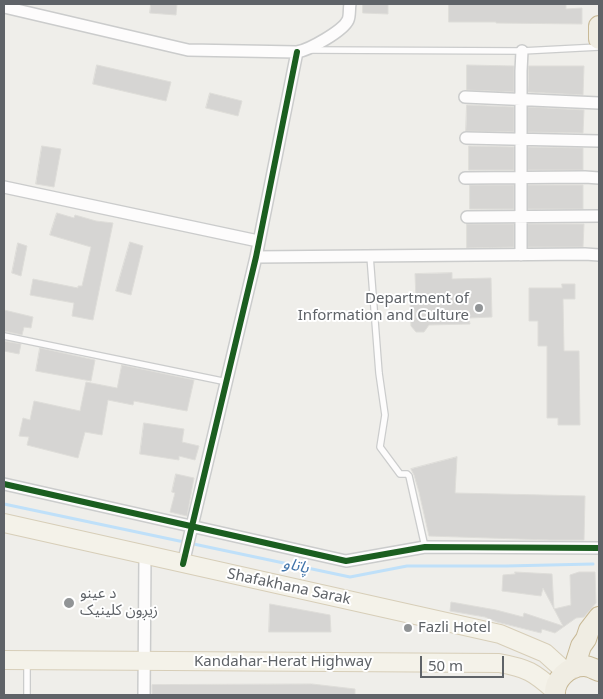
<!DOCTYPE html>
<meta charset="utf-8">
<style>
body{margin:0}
#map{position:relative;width:603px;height:699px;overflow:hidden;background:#efeeea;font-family:"Noto Sans",sans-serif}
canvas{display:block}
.frame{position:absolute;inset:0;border:5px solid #5f6368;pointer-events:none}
.scale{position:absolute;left:420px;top:656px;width:84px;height:22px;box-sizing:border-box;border:2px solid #5f6368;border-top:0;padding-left:6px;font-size:15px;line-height:18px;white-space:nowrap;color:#5f6368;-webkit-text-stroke:4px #fff;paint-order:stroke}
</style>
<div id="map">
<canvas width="603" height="699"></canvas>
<div class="frame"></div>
<div class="scale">50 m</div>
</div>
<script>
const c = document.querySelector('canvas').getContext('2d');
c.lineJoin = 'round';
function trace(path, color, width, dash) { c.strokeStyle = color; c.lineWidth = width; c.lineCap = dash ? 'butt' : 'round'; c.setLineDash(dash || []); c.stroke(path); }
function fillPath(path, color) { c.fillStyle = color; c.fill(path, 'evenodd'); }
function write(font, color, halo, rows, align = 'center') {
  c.font = font + ' "Noto Sans","Noto Sans Arabic",sans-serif'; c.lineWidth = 4; c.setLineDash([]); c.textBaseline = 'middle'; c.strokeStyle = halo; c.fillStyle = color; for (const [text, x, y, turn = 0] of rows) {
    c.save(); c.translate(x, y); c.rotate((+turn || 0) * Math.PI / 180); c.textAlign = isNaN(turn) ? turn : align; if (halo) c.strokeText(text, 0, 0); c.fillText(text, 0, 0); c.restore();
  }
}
trace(new Path2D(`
 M4,504L350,577L407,566H506L593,564`), '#bfe0f9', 3);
const building = new Path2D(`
 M151,4H177L176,15L150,13Z
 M363,4H388V14L363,13Z
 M449,4H566V9L582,8V24L496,23V22H449Z
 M97,65L171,82L166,101L93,84Z
 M467,65L514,66V92L467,90Z
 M529,66H584L583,95L528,92Z
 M210,93L242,101L238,116L206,108Z
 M467,105L514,107V132L466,131Z
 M528,107L584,110L583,133L528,132Z
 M42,146L61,149L54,187L36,184Z
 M469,146L514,147V170H469Z
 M528,147L583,148V170H528Z
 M470,185H514V209H470Z
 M528,185H583V209H528Z
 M57,213L74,218L75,215L96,221L113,223L93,320L72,316L74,303L30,295L33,279L78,288V286H82L91,247L50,235Z
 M467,224H514V247L467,248Z
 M528,224H584L583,247H528Z
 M130,242L143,246L131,295L116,291Z
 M18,243L27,246L21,276L12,273Z
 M452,273V279L491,278L492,317L469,318L470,324L429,325L424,332H416L411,326L410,301L416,300L415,274Z
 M562,284H575V299H563L564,351H579L580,425H558V418H547V346H538V321H529V288H562Z
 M4,310L33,317L31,328L24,327L22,335L4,331Z
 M4,341L21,344L19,354L4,351Z
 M40,348L95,360L91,381L36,371Z
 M122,365L194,380L187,411L134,401L133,405L108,400L102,435L85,432L78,458L27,445L29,437L19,436L23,418L30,420L34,401L80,411L86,382L117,388Z
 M144,423L184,429L182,442L199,446L195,460L179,456V460L140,454Z
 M457,457L455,493L585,496L584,540H550L429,536L419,492L414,475L411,469Z
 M176,474L194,478L187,516L170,512L175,493L172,492Z
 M515,572L552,574L554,609L571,605L570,575L579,572H595L596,603L584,617L576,618L555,633L542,629L541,633L497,622L485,617L450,611L451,602L496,610L523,617L524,613L563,626L543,588L541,596L502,591L503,575L515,574Z
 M270,604L330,615L331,632H269Z
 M312,684L355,689V695H152V685Z`);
fillPath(building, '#d6d5d3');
trace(building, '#deddd9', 1);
const lane = new Path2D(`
 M310,50L522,51L599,47
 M370,256L379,373L385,415L380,447L400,474H407L409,476L425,547
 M4,336L227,382
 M27,662V695`);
const street = new Path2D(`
 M4,7L188,50L297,52C309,50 343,31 348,20C350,16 349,8 350,4
 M465,97L599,103
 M466,138L599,141
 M465,178L585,177L599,178
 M4,187L258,241
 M467,217L599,216
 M521,255V71L522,51
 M256,257L585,254L599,255
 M4,484L346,561L425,547L599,548
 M183,564L256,257L297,52
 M144,695L145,555`);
const primary = new Path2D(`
 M4,523L500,634L545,653L566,672
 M4,660L499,663C527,668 534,672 555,691`);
const highway = new Path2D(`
 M599,26V39
 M574,668L581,646L586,639L589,630L599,617
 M555,695C554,680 568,666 584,666C589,666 594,669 599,671`);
trace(lane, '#cbcccc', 8);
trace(street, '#cbcccc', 14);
trace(primary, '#d7ceb8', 20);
trace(highway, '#c8b996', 22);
trace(lane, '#fdfcfc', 5.5);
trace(street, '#fdfcfc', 11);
trace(primary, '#f4f2e9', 18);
trace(highway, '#f0ede3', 20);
trace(new Path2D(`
 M4,484L346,561L425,547L599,548
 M183,564L256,257L297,52`), '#1b5e20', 6);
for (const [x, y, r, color] of [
 [479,308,5,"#919496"],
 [69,603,6,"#919496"],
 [408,628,5,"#919496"]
]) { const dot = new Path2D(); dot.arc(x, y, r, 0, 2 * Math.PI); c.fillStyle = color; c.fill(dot); trace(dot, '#fff', 2); }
write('15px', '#5f6368', '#fff', [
 ["Department of",469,299,"right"],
 ["Information and Culture",469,316,"right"],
 ["د عینو",80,594],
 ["زیږون کلینیک",80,611],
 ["Fazli Hotel",418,628]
], 'left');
write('15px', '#5f6368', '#fff', [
 ["Shafakhana Sarak",289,587,12],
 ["Kandahar-Herat Highway",283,662]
]);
write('italic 16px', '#4174aa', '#fff', [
 ["پاتاو",296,566,12]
]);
</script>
